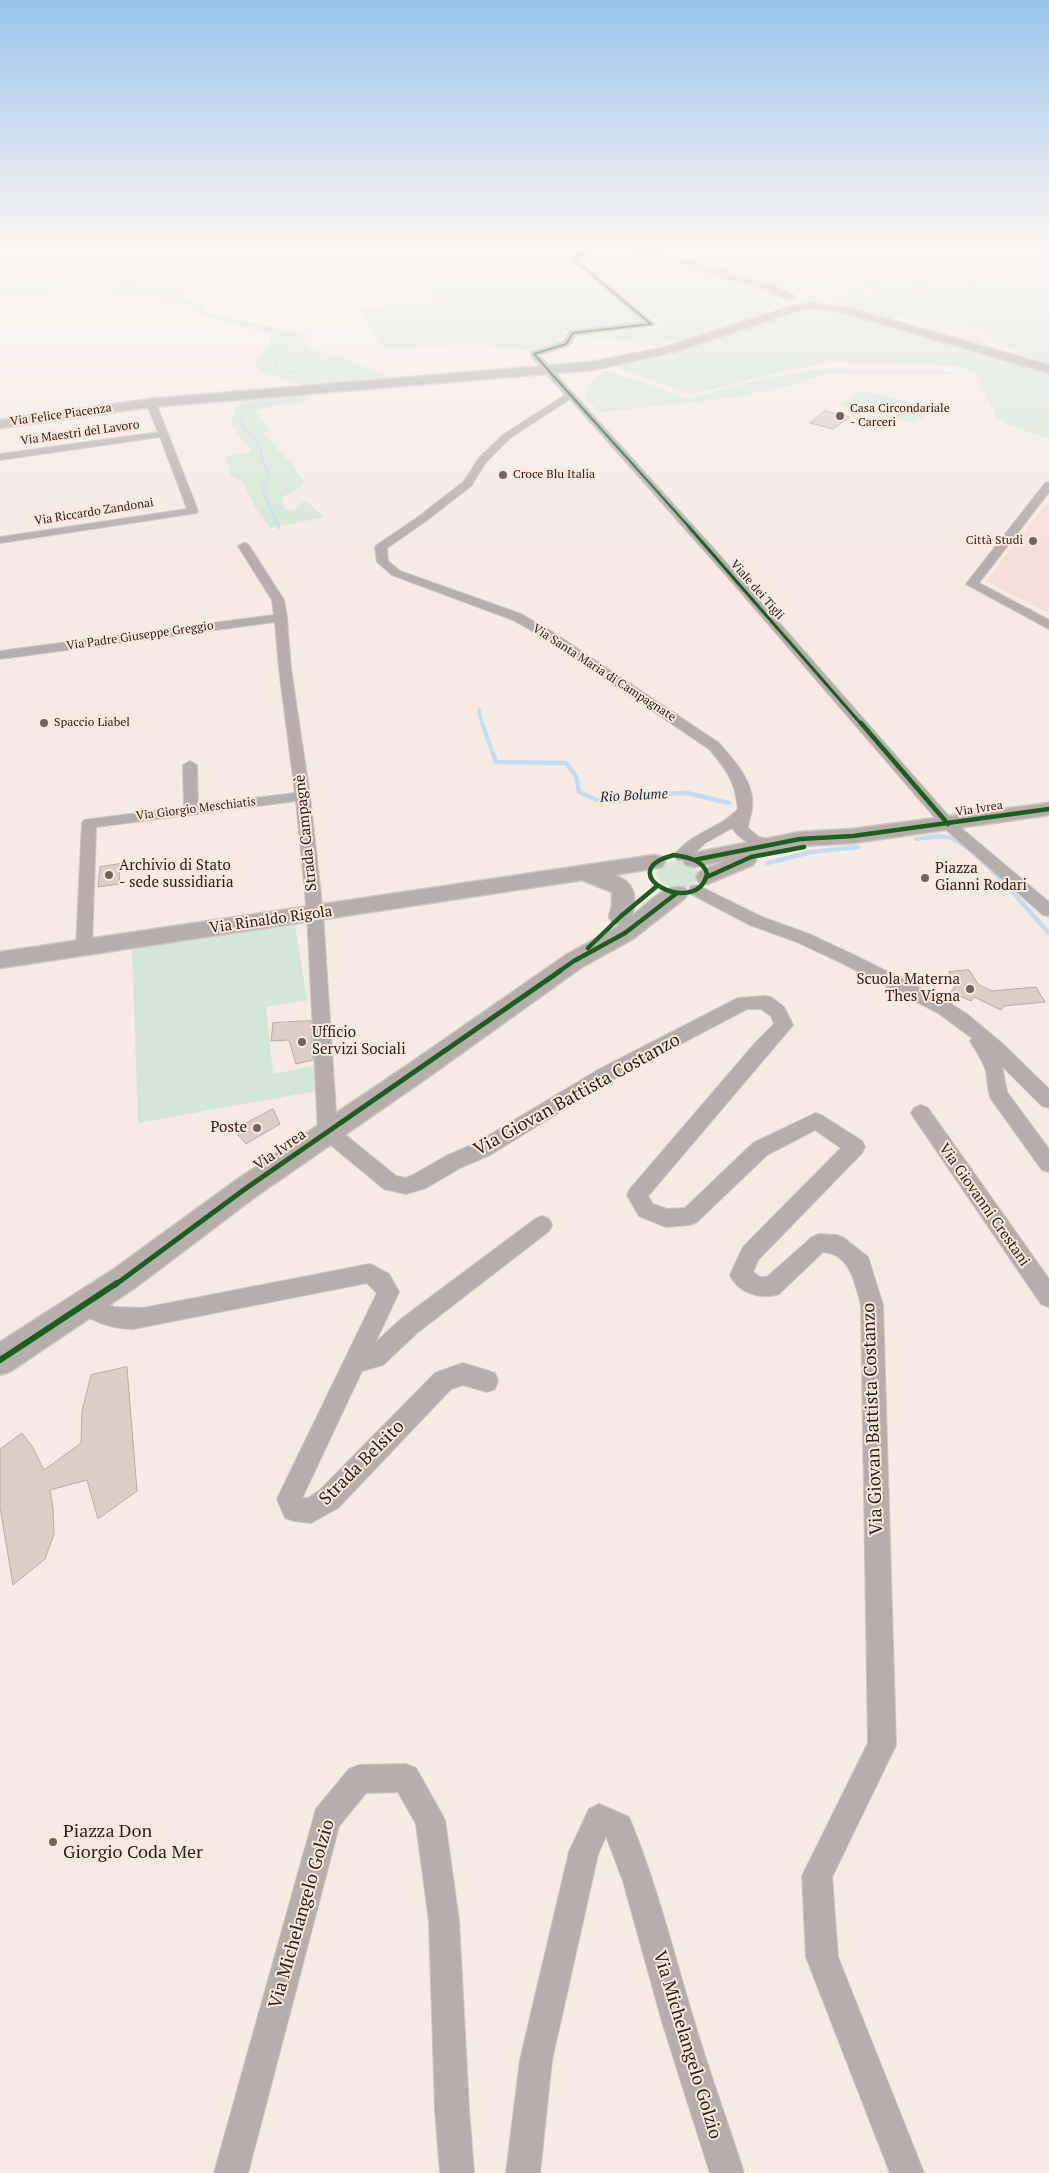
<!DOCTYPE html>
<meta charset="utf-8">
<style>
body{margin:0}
canvas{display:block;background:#f6eae3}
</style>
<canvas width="1049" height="2173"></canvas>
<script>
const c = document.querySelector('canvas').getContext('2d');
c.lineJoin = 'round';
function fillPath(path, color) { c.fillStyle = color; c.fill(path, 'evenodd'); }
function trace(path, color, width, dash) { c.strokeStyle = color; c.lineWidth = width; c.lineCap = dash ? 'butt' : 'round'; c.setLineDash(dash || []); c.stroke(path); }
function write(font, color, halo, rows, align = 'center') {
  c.font = font + ' "PT Serif",serif'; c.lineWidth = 4; c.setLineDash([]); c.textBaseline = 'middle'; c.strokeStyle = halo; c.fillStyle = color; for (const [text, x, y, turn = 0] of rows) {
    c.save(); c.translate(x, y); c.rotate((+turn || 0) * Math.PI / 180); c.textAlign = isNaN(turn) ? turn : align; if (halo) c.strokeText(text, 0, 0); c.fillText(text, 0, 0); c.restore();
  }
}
fillPath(new Path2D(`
 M887,319L933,327L936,326L932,325L939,322L947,323L974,330L987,344L1004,349L1001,353Z
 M1049,501V613L986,581Z`), '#f4dfd4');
fillPath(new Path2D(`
 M169,248H213L214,249L189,257L182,251L155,263L126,268V274L140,287L181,288L188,293L185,299L204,305L206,312L212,314L285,330L297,331L305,334L303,339L308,347L318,349L328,355L346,358L396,380L306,387L261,371L254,365C259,354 275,347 269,333L216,320L198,313L192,306L187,304L169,305L159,295L115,299L105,293L118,283L113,276L87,277C93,270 99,269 108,269Z
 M605,248H621L776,294L784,304L730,326L684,342L668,340L657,346L582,336L662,327L583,260Z
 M642,248H778L793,260L815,269L837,282L867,291H911L1000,279L1049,287V363L1021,355L1012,349L995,344L985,331L942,320L926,325L904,318H886L838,304L834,297L845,290L836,288L821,293L773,286ZM788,265L814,275L797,280L769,269Z
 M789,248H895V249L917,256L909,260L943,275L966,278L959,281C925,285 890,293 856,284C844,281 833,273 822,267C810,261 799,257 789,248Z
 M933,248H1030L1049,250V285L1000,277L975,279L943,253Z
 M459,265C477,266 490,276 508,276C532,277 558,271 582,269L645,322L562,331L565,337L556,343L540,348L525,350L492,348L476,342L386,351L358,309L439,301L425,284L426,280L437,277L435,273L442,268Z
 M65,274L72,283L61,294L0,299V285L24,278Z
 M811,295L822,297L829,301C820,308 804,306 795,300L800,296Z
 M801,309H824L1049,374V439L1002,422L996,416L975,371L955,366L849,363L837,361L787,370L690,394L613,366L688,349Z
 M845,368L854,370L941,371L958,374L830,373L787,386L737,397L601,412L585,400L589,386L602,371H608L688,399L770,377L822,369Z
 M861,391L935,408L915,423L840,405Z
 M289,395L310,396L303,401L255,410L272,431L263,433L295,468L296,472L304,481L301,487L284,496L282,503L286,510L296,509L305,500L325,517L270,528L254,506L243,481L231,476L226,456L252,452L231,426L233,410L244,400Z
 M671,861C683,860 697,863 700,876C693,895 656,891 657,870L665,863Z
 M295,924L307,1000L266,1007L273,1074L319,1065L322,1090L138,1123L132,949Z`), '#d3e7d7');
trace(new Path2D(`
 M186,248L169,253L154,262L119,271L122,278L130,285L128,291L131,293L166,289L174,291L178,299L195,304L205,314L276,329L291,337L279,347L275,367L285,372
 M782,248L846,282L880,289H905L1001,278L1025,279L1049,284`), '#c2ddf3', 2);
trace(new Path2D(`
 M279,528L262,488L269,473L261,460V449L243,426L241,415L246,407C272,402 303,403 317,377L314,374L281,371`), '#c2ddf3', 2.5);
trace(new Path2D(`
 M479,709L482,725`), '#c2ddf3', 3);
trace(new Path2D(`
 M482,723L496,762L566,763L576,776L579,792L597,800L621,801L646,794L687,793L729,803
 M916,839C927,838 940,834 951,838C980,850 1026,909 1049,933
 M767,863L811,852L858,847`), '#c2ddf3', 4.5);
const building = new Path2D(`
 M825,411L850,417L833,429L810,423Z
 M120,864L119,884L98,887L100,867Z
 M969,970L979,985L992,991L1036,987L1045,1002L1004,1006L1001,1010L974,997L971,1001L951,992L956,985L949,972Z
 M311,1021L313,1060L296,1064L289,1040L271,1041L273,1023Z
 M273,1109L280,1124L246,1144L234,1130Z
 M127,1367L137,1491L98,1519L87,1480L50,1490L53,1507L54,1534L45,1559L13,1585L0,1507V1449L22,1433L32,1446L44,1470L81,1443L82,1411L91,1375Z`);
fillPath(building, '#dccdc5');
trace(building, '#b6aba6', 1);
const street = new Path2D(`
 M591,248H599L579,260L655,324L651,326L576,335L569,346L539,355L740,578L953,821L1049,902V916L1043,915L943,827L732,582L570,399L510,438L486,462L471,486L426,521L387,548L388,561L400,571L521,614L551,631L719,743C734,761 756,783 752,809C751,815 749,821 748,828L759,837L776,841L779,844L776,847C759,852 742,842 732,828L705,843L687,860H677L674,856C689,833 720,829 738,809C735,781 727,770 709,749L543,637L513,620L392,575L377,562L375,547L377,545L418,517L463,482L479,458L504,434L565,395L531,356V352L563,342L570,331L644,322L574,262V257Z
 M1026,248L1049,249V253L1029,250Z
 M151,400L156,403L198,511L197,513L0,543V537L187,509L160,437L0,460V454L158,432L146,403Z
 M1049,482V492L979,583L1049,620V629L966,584L1045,483Z
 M244,543L248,544L284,600L287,618L291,669L310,796L323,914L337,1128L396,1176L406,1178L413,1175L446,1156L476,1143L596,1071L738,998L765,996L771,997L784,1007L793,1025L648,1196L653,1204L667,1209L685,1208L753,1143L816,1113L823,1116L862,1141L865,1147L862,1153L758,1260L753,1272L760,1277H767L812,1237L819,1234L837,1235L844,1238L868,1257L883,1305L896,1745L832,1877L838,1957L924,2173H890L806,1957L802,1876L868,1743L861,1305C855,1284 851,1254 823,1252L779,1294C761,1300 738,1293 730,1275L743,1247L841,1148L815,1130L767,1155L697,1222L690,1225L666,1227L639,1216L627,1195L630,1189L756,1042L774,1024L771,1016L761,1009H747L610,1081L490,1155L460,1168L426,1188L406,1194L384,1189L321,1137L318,1131L307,914L296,801L96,827L92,947L90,951L84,953L78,951L76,947L82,823L84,820L184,807L183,765L190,761L197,765L198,805L295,793L279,669L275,622L0,659V651L274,615L272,600L238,546Z
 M697,885L762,917L809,934L854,955L950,1003L967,1014L1004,1045L1049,1089V1108L1042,1106L1002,1066L1007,1092L1049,1149V1172L1042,1170L991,1099C987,1090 988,1080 986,1071C982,1059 976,1051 970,1041L972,1038L938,1013L842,963L797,942L750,925L691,894L689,890L691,886Z
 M921,1105L928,1108L1049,1279V1307L1041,1304L914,1118L911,1113L914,1108Z
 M542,1216L549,1219L552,1225L549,1231L417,1333L383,1365L362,1371L302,1498H308L320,1490L435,1373L463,1363L495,1373L498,1381L495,1389L487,1392L463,1385L451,1389L338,1508L311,1523L294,1521L285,1518L277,1499L377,1293L367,1283L133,1329C114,1329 85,1322 76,1303L79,1296L87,1293L114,1307L143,1308L370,1264L389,1274L399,1292L375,1343L401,1319L535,1219Z
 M406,1764L416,1768L445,1820L459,1921L469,2109L474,2173H440L435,2109L429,1921L416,1824L398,1792L366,1793L339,1826L248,2173H214L316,1809L349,1769L359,1765Z
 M599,1804L629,1817C657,1884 674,1955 695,2024C710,2074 728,2123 744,2173H710L663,2025L623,1881L606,1836L598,1854L552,2060L540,2173H506L520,2060L569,1852L589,1809Z`);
const secondary = new Path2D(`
 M627,248H641L772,285L796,297L795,299H787L764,289L629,250Z
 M812,303L849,308L1049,365V373L844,313L815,308L797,311L674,352L592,370L151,407L0,428V420L151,399L592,362L667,347L791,306Z
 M1049,803V815L853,843L800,846L753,855L756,860L753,865L707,884L699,882L696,877L699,872L724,861L694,867L686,865L683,860L686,855L694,853L800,832L853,829Z
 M654,855L662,857L665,862L662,867L614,875C635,882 637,897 632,916C646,905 666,882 685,888L688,893L685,898L633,939L582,967L427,1078L255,1197L136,1287L11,1371L0,1375V1342L114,1269L235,1181L409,1064L566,955L620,925L612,922L609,917L612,906V892L582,880L0,968V952Z`);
trace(street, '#cfc6c0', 2);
trace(secondary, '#cfc6c0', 3);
fillPath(street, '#b5aeac');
fillPath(secondary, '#b6aeab');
trace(new Path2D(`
 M534,354L550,372
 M534,354L566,344L573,333L651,324L576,261V258L596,248`), '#1b5e20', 2);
trace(new Path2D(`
 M549,371L690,528`), '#1b5e20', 2.5);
trace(new Path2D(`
 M689,527L862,725`), '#1b5e20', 3);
trace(new Path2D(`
 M861,723L948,824
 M674,855C687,857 704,860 707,874C697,919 608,872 674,855Z
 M694,860L800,839L853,836L1049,809
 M707,877L751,857L804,847
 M588,948L620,917L657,886
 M558,972L574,961L625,933L677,893`), '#1b5e20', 4.5);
trace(new Path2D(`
 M115,1285L245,1189L560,971`), '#1b5e20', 5);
trace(new Path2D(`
 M0,1360L117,1283`), '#1b5e20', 6);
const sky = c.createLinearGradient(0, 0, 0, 552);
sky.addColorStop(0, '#99c4ec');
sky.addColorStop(0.45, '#fbf6f2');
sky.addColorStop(1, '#fbf6f200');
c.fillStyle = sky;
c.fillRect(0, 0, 1049, 552);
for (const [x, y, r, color] of [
 [840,416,5,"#6f655f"],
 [503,475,5,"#6f655f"],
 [1033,541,5,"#6f655f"],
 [44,723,5,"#6f655f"],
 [109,875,5,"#6f655f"],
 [925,878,5,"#6f655f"],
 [970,989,5,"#6f655f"],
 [302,1042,5,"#6f655f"],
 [257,1128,5,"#6f655f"],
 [53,1842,5,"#6f655f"]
]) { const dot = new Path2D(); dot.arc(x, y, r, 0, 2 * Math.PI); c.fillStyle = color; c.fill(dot); trace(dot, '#fee8db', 2); }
write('12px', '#271e18', '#fee8db', [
 ["Casa Circondariale",850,409],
 ["- Carceri",850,423],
 ["Croce Blu Italia",513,475],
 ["Città Studi",1023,541,"right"],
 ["Spaccio Liabel",54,723]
], 'left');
write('12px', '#271e18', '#fee8db', [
 ["Via Felice Piacenza",61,415,-8],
 ["Via Maestri del Lavoro",80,433,-8],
 ["Via Riccardo Zandonai",94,512,-9],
 ["Viale dei Tigli",757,590,49],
 ["Via Padre Giuseppe Greggio",140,636,-8],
 ["Via Santa Maria di Campagnate",604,673,33],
 ["Via Giorgio Meschiatis",196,809,-7],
 ["Via Ivrea",979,809,-9]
]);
write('italic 14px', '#0a2c43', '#fee8db', [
 ["Rio Bolume",634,796,-3]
]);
write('15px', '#271e18', '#fee8db', [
 ["Strada Campagnè",306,833,-96],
 ["Via Rinaldo Rigola",271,920,-8],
 ["Via Ivrea",280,1150,-35],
 ["Via Giovanni Crestani",984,1205,55]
]);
write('15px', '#271e18', '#fee8db', [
 ["Archivio di Stato",119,866],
 ["- sede sussidiaria",119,883],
 ["Piazza",935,869],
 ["Gianni Rodari",935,886],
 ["Scuola Materna",960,980,"right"],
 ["Thes Vigna",960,997,"right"],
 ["Ufficio",312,1033],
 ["Servizi Sociali",312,1050],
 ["Poste",247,1128,"right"]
], 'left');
write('18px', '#271e18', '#fee8db', [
 ["Via Giovan Battista Costanzo",577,1095,-29],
 ["Via Giovan Battista Costanzo",873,1419,-92],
 ["Strada Belsito",362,1463,-45],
 ["Via Michelangelo Golzio",302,1914,-74],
 ["Via Michelangelo Golzio",687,2045,73]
]);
write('18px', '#271e18', '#fee8db', [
 ["Piazza Don",63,1832],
 ["Giorgio Coda Mer",63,1853]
], 'left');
</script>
